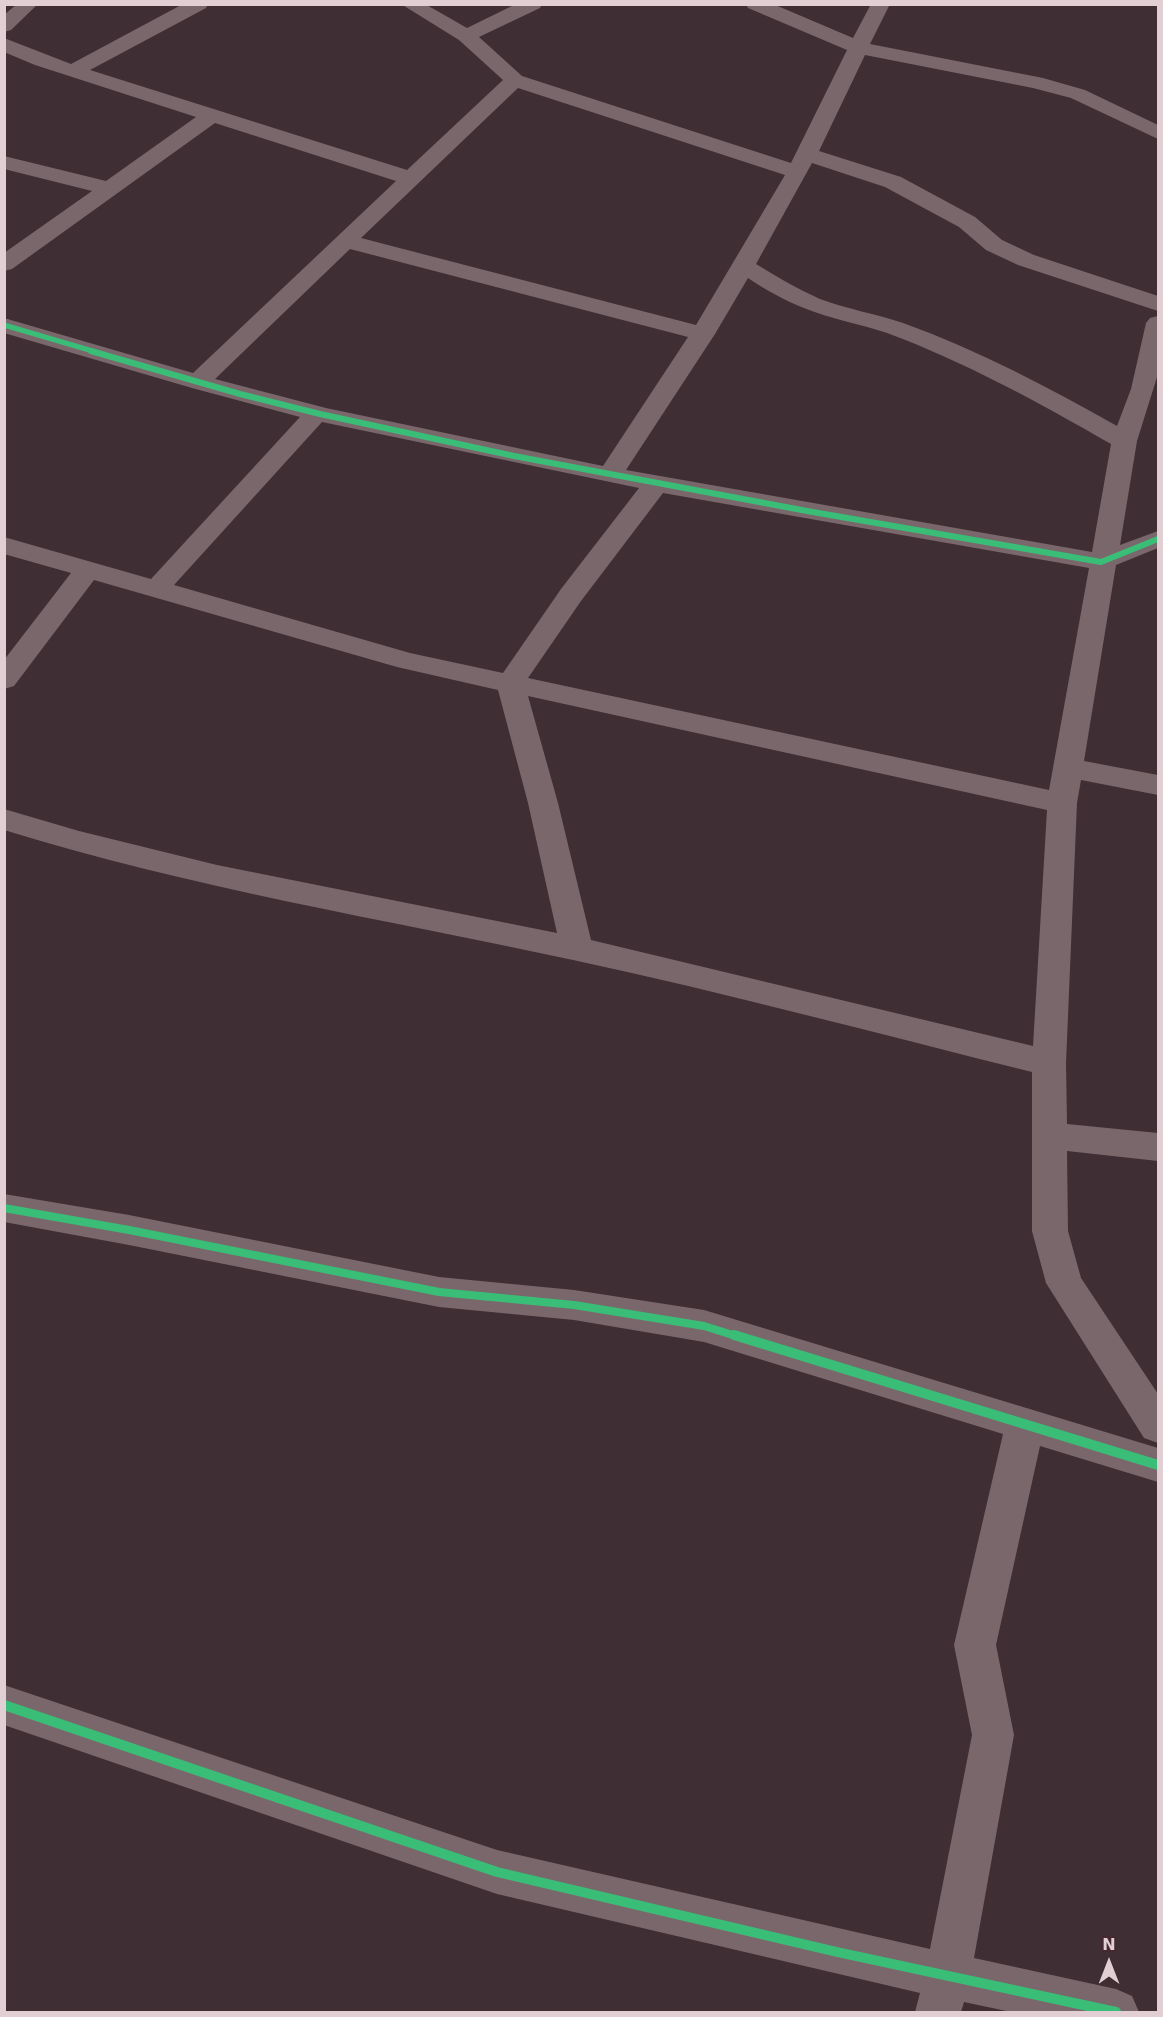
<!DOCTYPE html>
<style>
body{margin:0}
#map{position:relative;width:1163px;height:2017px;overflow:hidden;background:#3f2e33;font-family:"DejaVu Sans",sans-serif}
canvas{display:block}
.frame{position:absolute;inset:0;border:6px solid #e2cfd3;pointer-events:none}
.north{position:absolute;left:1079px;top:1933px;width:60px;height:60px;-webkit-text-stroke:4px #452830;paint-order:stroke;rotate:0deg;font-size:16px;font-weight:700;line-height:24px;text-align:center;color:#e2cfd3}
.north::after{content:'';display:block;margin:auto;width:21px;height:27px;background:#e2cfd3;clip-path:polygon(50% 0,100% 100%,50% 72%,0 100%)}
</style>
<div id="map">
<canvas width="1163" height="2017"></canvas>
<div class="frame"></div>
<div class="north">N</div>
</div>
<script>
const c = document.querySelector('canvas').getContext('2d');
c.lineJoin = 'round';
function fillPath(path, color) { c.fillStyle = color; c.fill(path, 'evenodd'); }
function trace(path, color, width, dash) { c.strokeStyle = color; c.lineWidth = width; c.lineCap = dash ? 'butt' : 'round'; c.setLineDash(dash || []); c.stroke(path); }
fillPath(new Path2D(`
 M17,4H38L11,30L4,32V15Z
 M183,4H208L206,8L90,70L407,170L503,80L459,40L401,4H425L467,28L516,4H542L540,8L479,37L522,76L791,163L847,50L748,8L746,4H773L853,38L871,4H890L870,44L1043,78L1085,90L1158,125V139L1071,98L1033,88L865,55L819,151L901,177L975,217L1002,240L1034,255L1158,296V311L1018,265L986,250L959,227L885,187L812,163L756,264C777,277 798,289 820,299C847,309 876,314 903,323C978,350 1048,387 1117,426L1131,389L1146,323L1150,318L1158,316V374L1137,441L1120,545L1158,531V548L1116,565L1084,761L1158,775V795L1081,780L1077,803L1066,1063L1067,1124L1158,1133V1161L1067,1151L1068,1231L1081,1278L1158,1394V1443L1144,1438L1046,1283L1032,1231V1072C879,1034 727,993 573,960C383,919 191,888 4,830V809L79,831L217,865L557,933L528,803L498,690L397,667L94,580L14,686L4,689V660L71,573L4,554V537L151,579L300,417L192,388L4,333V318L193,373L396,181L215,123L12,269L4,271V253L92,191L4,169V156L106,181L196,117L35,65L4,52V38L71,64ZM518,88L785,175L696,325L361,238ZM350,249L688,337L603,466L326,408L215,379ZM748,278C766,290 784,300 804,308C830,319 860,324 887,333C965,362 1038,402 1111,444L1092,552L626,470L715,334ZM322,422L639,488L561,589L503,673L410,653L174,585ZM663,493L1089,568L1049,790L528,678L581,601ZM528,696L1047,810L1033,1046L591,940L558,803Z
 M4,1194L129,1215L439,1277L574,1290L704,1310L1158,1448V1482L1040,1446L996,1645L1014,1735L974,1958L1116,1989L1132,1996L1139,2012H1011L964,2002L961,2012H915L920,1993L497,1894L4,1725V1685L497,1850L930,1949L972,1735L954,1645L1003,1434L704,1342L574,1320L439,1307L129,1245L4,1222Z`), '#7a676c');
trace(new Path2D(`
 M4,325L96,352`), '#3abd76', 5);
trace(new Path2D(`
 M91,351L240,394L320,414L514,456L807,511L1101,562L1158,539`), '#3abd76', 6);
trace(new Path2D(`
 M4,1208L129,1230L439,1292L574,1305L704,1326L739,1337`), '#3abd76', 8);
trace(new Path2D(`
 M734,1335L1158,1465
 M4,1705L497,1872L837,1952L1116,2012`), '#3abd76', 10);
</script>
